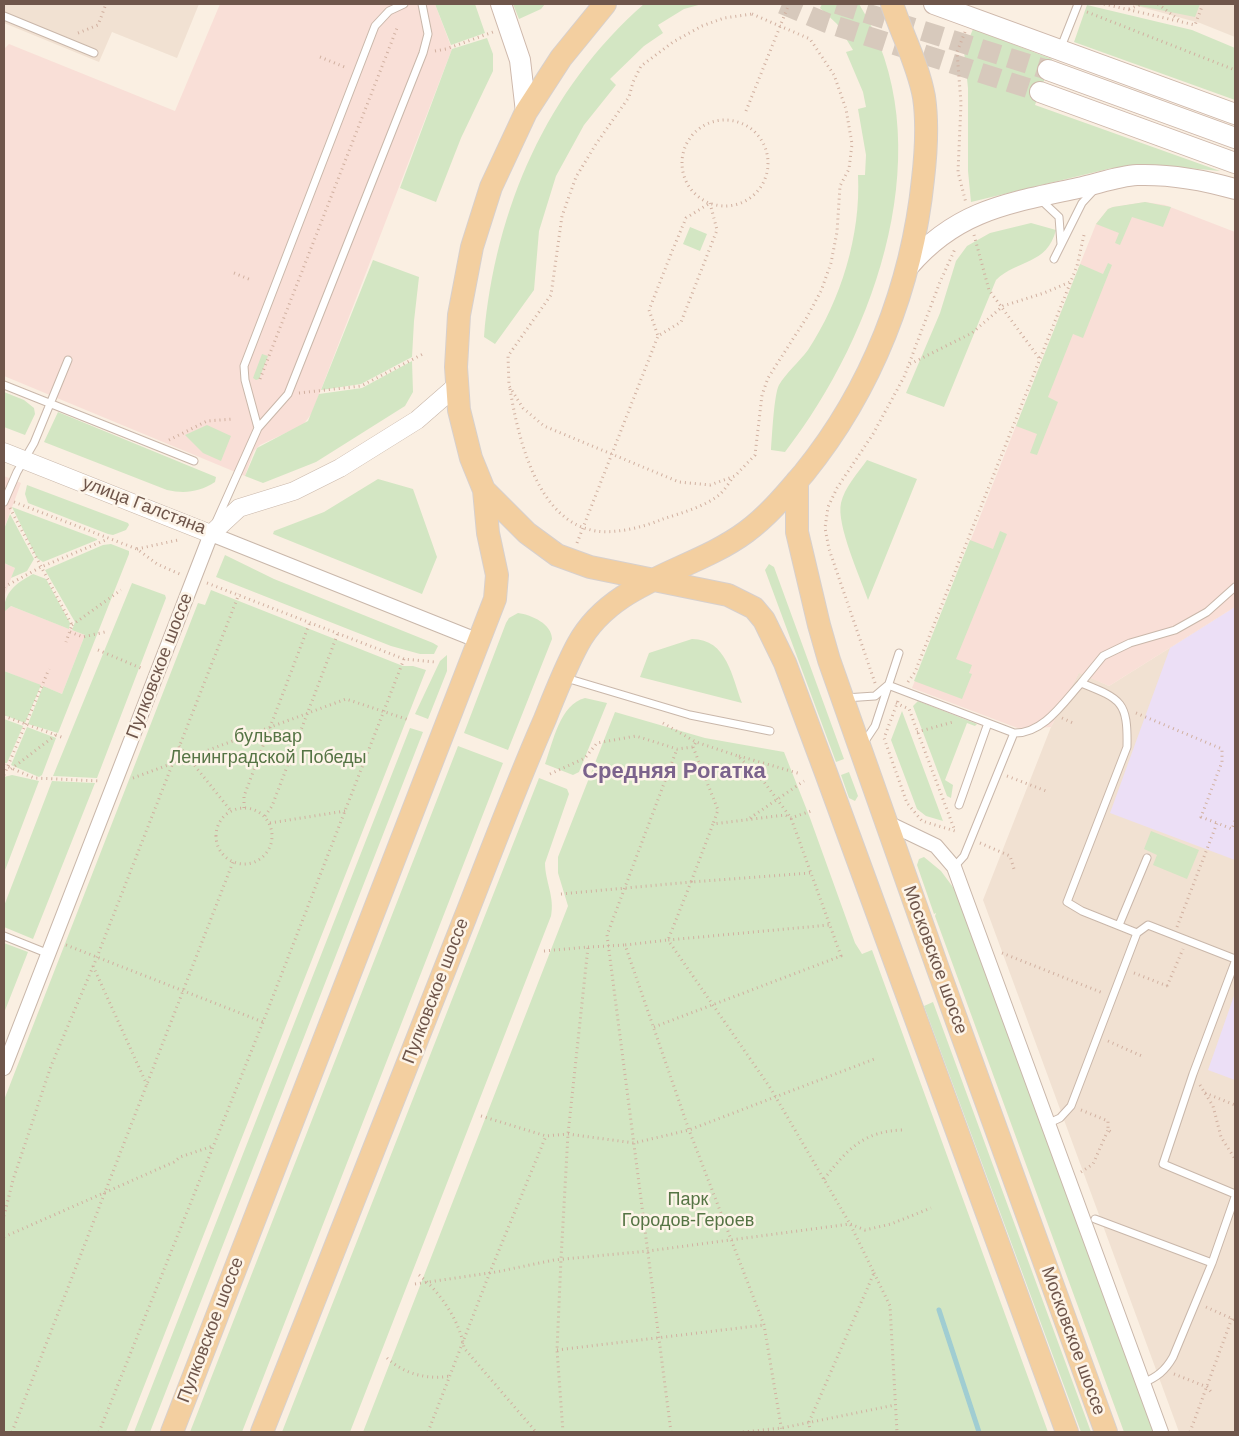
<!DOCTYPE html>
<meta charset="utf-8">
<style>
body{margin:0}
#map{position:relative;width:1239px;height:1436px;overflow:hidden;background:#faefe2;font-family:Arial,sans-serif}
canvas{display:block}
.frame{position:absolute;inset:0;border:5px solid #6f564b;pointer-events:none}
</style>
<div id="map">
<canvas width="1239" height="1436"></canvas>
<div class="frame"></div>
</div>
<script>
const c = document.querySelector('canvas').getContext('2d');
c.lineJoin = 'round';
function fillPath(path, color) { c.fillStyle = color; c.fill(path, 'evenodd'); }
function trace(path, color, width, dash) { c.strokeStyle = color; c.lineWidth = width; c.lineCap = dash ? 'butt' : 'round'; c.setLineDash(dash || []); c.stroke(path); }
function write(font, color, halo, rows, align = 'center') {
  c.font = font + ' Arial,sans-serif'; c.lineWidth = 5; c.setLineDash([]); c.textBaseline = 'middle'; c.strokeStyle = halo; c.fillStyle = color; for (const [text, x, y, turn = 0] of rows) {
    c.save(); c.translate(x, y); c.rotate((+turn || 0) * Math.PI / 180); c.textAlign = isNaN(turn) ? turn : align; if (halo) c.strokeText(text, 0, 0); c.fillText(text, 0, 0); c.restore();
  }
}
fillPath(new Path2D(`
 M4,4H199L177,58L112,32L99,62L4,23Z
 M1130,4H1235V37L1200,23Z
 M1235,607V1432H1179L983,900L1051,727L1079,672L1109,686Z`), '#f1e1d2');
fillPath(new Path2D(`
 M220,4H435L452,49L312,413L303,425L260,445L254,451L245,476L4,376V49L9,44L175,111Z
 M1145,202L1165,205L1235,232V607L1109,686L1079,673L1051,727L1020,729L912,688L1096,224L1108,209L1113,207Z
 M4,476L21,483L4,529Z
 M4,563L15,568L4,597Z
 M11,606L85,635L62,694L4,671V612Z`), '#f9dfd7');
fillPath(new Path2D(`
 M1235,607V860L1110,813L1170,648Z
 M1235,993V1080L1208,1070Z`), '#ecdff6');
fillPath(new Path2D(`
 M435,4H475L485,33L451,45Z
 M513,4H545L541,9L519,19Z
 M644,4H702L684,9L658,25L663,33L644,46L610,79L616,85L584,125L556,176L539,231L534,290L495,344L484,337C495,209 547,89 644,4Z
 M822,4H859C945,141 876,335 785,452L771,450C772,437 774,394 779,385C786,373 799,362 808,350C841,300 861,235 858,175H865L866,155L858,109L866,107L863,92L846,52L853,50L837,24L820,8Z
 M1130,4H1200L1195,17Z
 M1087,5L1192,30L1235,48V100L1074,42Z
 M973,29L1052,59L1035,105L1220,171L1155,165L1112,168L971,202L968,171V88L964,51Z
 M487,38L493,54V71L461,138L436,202L400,188L452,49Z
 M1145,202L1171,207L1163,227L1132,217L1120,245L1115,243L1119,233L1096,224L1108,209L1113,207Z
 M1031,223L1056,230C1047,265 1018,259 996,280L944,407L906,393L940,313L956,261L967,246L990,233Z
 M690,227L707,234L700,251L683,244Z
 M373,260L419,277L414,321L412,357L361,384L321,390Z
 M1108,263L1112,265L1083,338L1073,334L1048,397L1058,402L1037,455L1030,453L1037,434L1016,426L1080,264L1103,274Z
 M262,354L268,356L259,379L256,380L253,378Z
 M412,361L413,392L405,406L316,462L263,483L245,476L257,448L308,421L319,394L362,388Z
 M4,392L24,400L34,408L35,414L25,435L4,427Z
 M58,412L216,477L215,482C199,492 185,494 167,490L44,442Z
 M207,425L231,436L221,461L203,453L185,435Z
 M867,460L917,479L868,600C860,577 836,524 841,503C844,488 858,473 867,460Z
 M378,479L413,489L437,557L422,594L273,534L274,531L324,512Z
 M27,485L128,523L129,525L126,530L113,535L108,534L28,503L25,494Z
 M12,507L97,539V540L43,562L37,558Z
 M10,514L34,559L27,571L11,578L15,568L4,563V529Z
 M1000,531L1007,534L956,659L972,665L969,673L972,674L962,699L914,681L970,540L993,549Z
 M111,544L129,551V554L58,733L28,724L43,686L62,694L85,635L72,630L75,622L45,570L103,545Z
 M225,555L274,579L433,643L438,646L434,654H420L391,646L216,577Z
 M769,564L774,567L844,759L836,762L765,570Z
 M33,574L46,579L70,623L69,629L11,606L4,612C4,592 16,583 33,574Z
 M132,583L165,595L166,598L97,778L53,776Z
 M211,590L403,666H413L426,670L126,1432H4V1100L198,603L205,605Z
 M518,613C532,615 552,624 552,639L508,750L464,733L506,623L509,618Z
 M692,639C727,639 732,677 742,703L640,677L649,653Z
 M447,655V671L428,719L415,714L440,661Z
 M4,671L41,685L25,723L4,715Z
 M585,698L607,703L579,772L573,775L545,764C553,742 560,704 585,698Z
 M918,701L977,724L975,726L967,723L945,780L953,785L951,798L947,796L913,706Z
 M902,711L943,821L926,816L917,809L891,740Z
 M615,712L705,738L784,752L810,818L855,943L862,954L872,950L1048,1432H363L568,906L558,873V857Z
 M4,719L23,726L7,763H4Z
 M27,727L56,738L42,775L39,777L11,765Z
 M410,728L423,732L150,1432H134Z
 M458,746L503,763L242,1432H190Z
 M849,772L858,796L855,801L849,798L841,775Z
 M12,775L39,781L4,873V777Z
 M539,778L567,789L569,794L545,863C545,881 555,897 551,916L350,1432H282Z
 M52,781L95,783L33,939L4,927V906Z
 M1151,831L1199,850L1187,879L1153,865L1157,855L1144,849Z
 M924,857L941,871L958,894L1155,1432H1124L935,916L936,913L934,914L917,865L919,859Z
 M4,943L28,952L4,1013Z
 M933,1002L1091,1432H1081L924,1006Z`), '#d3e6c3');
trace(new Path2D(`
 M939,1310L979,1432`), '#a0cdd2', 5);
trace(new Path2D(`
 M782,4L827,23L1040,92
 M837,4L1048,70`), '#d7c9bc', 20, [20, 10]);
const service = new Path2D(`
 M4,16L94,53
 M1061,47L1078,4
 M1041,200L1059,217L1061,244
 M1054,259L1082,203L1094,190
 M4,385L194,461
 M258,428L245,380L244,366L375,26L389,11L404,4
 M4,502L17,472L34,443L68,360
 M216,522L258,428L288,394L423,53L428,34L422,4
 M566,678L690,715L770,731
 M1081,683L1103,656L1130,643L1175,630L1207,612L1235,587
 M888,685L1014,733C1043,734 1063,703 1081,683C1121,699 1128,701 1127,747L1067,902L1082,911L1137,933L1071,1106L1060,1118L1049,1123
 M845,698L875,696L888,685
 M863,744L875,726L899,653
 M959,805L988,723
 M954,867L964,856L1014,733
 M1119,925L1147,858
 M1137,933L1148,925L1235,959
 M4,936L49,954
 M1235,962L1193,1074L1163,1164L1235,1194
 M1095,1219L1212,1263
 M1143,1383C1157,1377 1165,1371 1173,1357L1212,1263L1235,1197`);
const minor = new Path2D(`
 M886,822L936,846L954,867L1161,1432
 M4,1068L211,534L479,641`);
const tertiary = new Path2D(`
 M4,452L211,534L239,508L294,491L340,468L417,420L456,386`);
const secondary = new Path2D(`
 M501,4L520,60L526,112
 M934,4L1235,114
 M1048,70L1235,138
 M1040,92L1235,163
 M909,266C957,210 1009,203 1078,188C1097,184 1118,176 1137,175C1170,174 1204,180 1235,189`);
const primary = new Path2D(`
 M605,4L561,58L526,112L491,187L472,247L459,315L456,367L459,410L471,458L484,490L527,533L557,555L590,567L728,595L754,608L764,620L785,663L826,773L1067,1432
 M797,481V532L819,625L829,660L938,969L1106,1432
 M172,1432L495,599L497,575L488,533L484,490
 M262,1432C330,1261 397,1090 465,918C491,852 516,785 545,719C555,694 565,668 578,644C613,580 692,572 746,532C769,515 786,494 804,473C872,389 912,286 923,179C926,153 928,124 924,97C918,64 902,35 892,4`);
trace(service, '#c9b7aa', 9);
trace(minor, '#c9b7aa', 16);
trace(tertiary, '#c9b7aa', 19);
trace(secondary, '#ceb8ab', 22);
trace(primary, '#d7d0cd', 24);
trace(new Path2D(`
 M1104,4L1195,25L1203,4
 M1158,4L1179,20
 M1129,9L1142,4
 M1087,12L1235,70
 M752,14L810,39L834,75L846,109L852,144L849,169L840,186L837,232L831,263L821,291L807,317L768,378L762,395L755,455L735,476L710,485L679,482L544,426L523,408L509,386L508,356L551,295L562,216L576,177L596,144L629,97L633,82L641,66L673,42L702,26L724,18Z
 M965,32L957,52L961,103L958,172L966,203
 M78,33L98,25L106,4
 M435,51L446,49L493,32
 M320,57L347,68
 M746,111L789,4
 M682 163a43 43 0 1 1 86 0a43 43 0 1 1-86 0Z
 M710,203L717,230L681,322L658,336L649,310L673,249L686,218Z
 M974,235L989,290L1039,358
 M234,273L251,280
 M910,364L972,333L1003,306L1044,293L1070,282
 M260,379L397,28
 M510,389C518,437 537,522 596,531C616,534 644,527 663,519C681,513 704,507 719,495C724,491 729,483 733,477
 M299,393L361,386L423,354
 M169,440L207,421L233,419
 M14,502L137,549L157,564L182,575
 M10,508L72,625L66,642
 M577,543L658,336
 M137,549L178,540
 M207,583L404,659L435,662
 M4,587L41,567L108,539
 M72,625L121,590
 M70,632L83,637L105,632
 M98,650L143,669
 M908,682L915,672L1077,266L1084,235
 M875,683L829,549L825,528L828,507L837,488L873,434L904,377L940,282L955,249
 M898,701L884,738L907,803L922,821L955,831
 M896,703L909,709L955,831
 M1136,713L1222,749V762L1201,817L1217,823
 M4,716L64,738
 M1062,718L1073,723
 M917,732L953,722
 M179,746L231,811
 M693,747L718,810L713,824
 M739,756L801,774
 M4,765L34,778L100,781
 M11,769L56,735
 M550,774L585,758L597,743L636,736L677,749L693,747L696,742
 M4,775L49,669
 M1007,776L1046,791
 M133,778L346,699L409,720
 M216 836a28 28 0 1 1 56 0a28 28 0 1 1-56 0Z
 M244,808V796L310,622
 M265,816L272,806L338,633
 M750,818L804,781
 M270,823L345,811
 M980,843L1010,856L1014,869
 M810,873L691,882L713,824L785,815L791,818L814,810
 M561,894L691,882L668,940L625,945L689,1130L764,1325L782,1432
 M1177,927L1217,823L1232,829L1235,821
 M66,945L263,1022
 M588,947L625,945
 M544,951L588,947L568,1134L561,1259L557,1350L563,1432
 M1002,953L1103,993
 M93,966L147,1085
 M1134,973L1170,987
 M1167,986L1183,949
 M654,1027L841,956L791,818L764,782L738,756L696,742L663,723
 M1108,1041L1144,1057
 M1200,1085L1213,1106L1221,1137L1235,1159
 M1205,1093L1235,1105
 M1081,1110L1108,1121V1130L1113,1133
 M481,1116L546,1136L568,1134L634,1143L689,1130L877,1058
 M1081,1172L1093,1164L1108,1130
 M824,1179C847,1150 863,1131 903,1130
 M4,1216L13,1180L51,1066L97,957L239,594
 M4,1237L174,1162L180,1157L213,1146
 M874,1273L890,1306L897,1432
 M419,1275C440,1292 460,1321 464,1348L536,1432
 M415,1284L496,1272L554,1260L648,1251L850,1224L865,1230L891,1224L931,1208
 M1206,1307L1235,1320
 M557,1350L764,1325
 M387,1358C404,1374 427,1380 450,1376
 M1174,1374L1207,1387L1213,1394
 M12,1432L233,862
 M99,1432L263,1022L404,659
 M428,1432L490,1272L546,1136
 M671,1432L607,935L677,749
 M743,1432L782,1428L895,1405
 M810,1432L809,1422L874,1273L850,1224L771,1089L668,940L829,925
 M1190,1432L1232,1318`), '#d1b0a0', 3, [1, 4]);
trace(service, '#fff', 7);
trace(minor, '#fff', 14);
trace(tertiary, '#fff', 18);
trace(secondary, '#fff', 20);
trace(primary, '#f3cfa0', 22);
write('18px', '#6f564b', '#fdf4e8', [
 ["улица Галстяна",144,506,21],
 ["Пулковское шоссе",160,666,-69],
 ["Московское шоссе",935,960,70],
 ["Пулковское шоссе",436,991,-69],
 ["Пулковское шоссе",211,1330,-69],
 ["Московское шоссе",1073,1341,70]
]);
write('18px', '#557444', '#fdf4e8', [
 ["бульвар",268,737],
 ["Ленинградской Победы",268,758],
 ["Парк",688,1200],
 ["Городов-Героев",688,1221]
]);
write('bold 22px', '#7b638c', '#fdf4e8', [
 ["Средняя Рогатка",674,772]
]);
</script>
